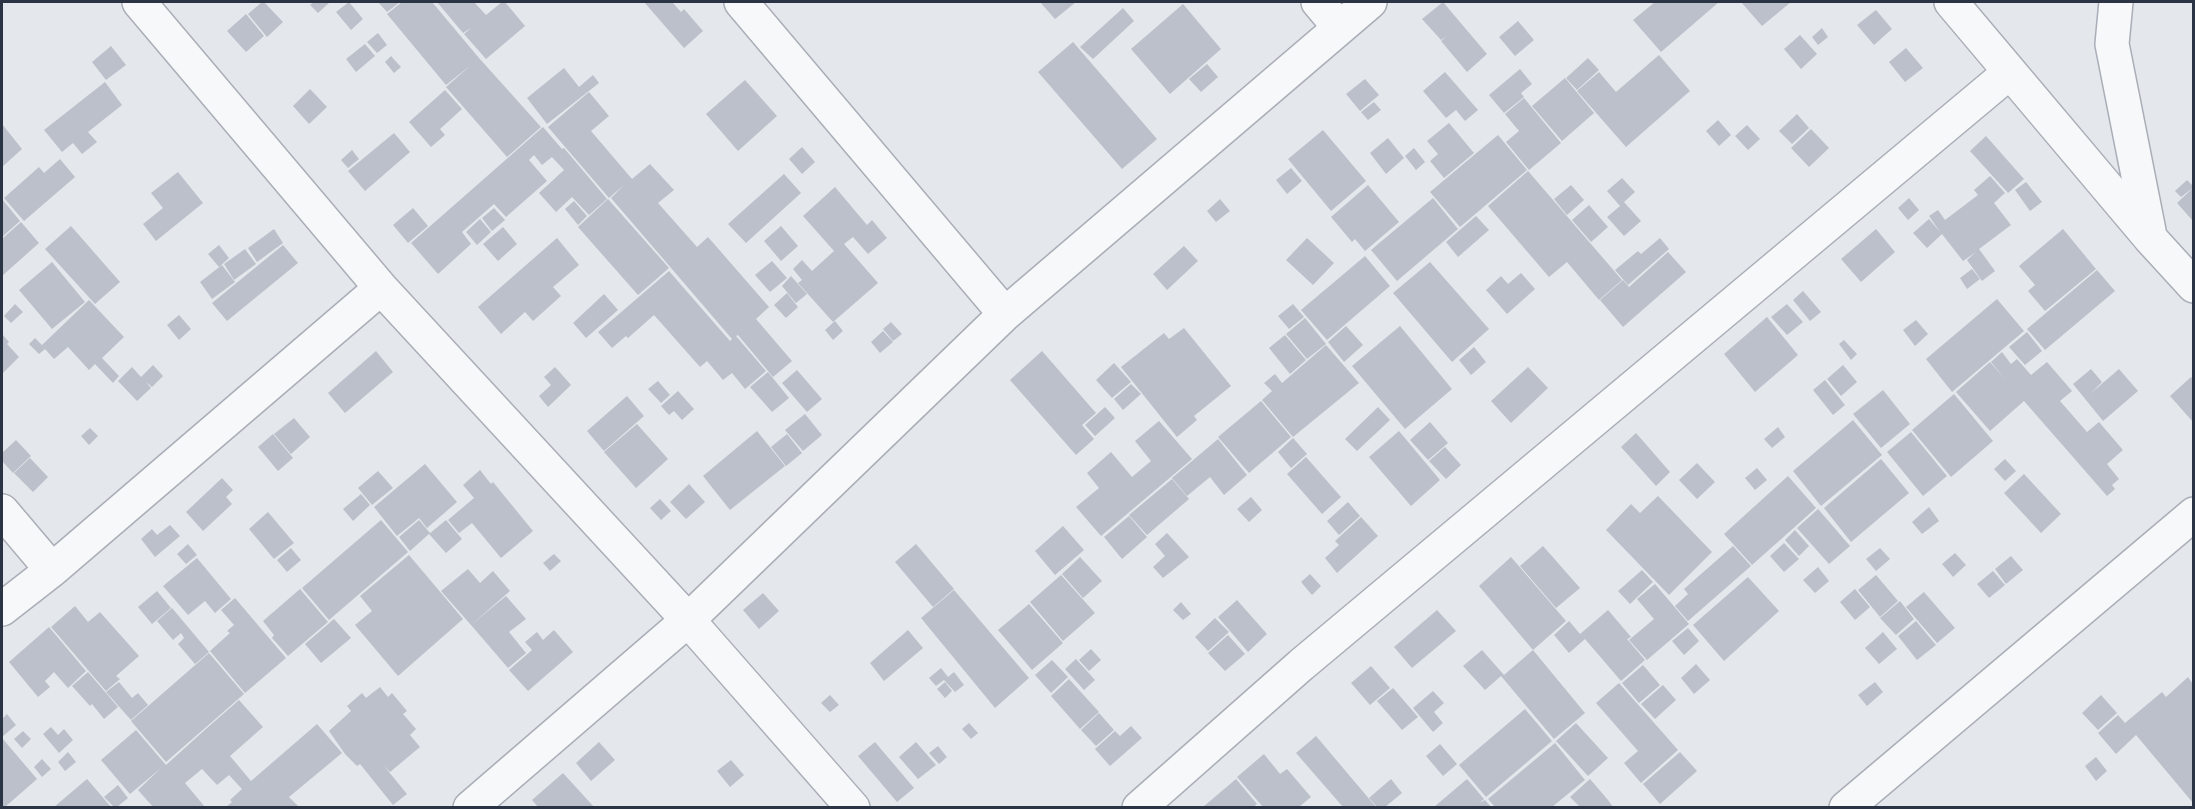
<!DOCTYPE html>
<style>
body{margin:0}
#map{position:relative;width:2195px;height:809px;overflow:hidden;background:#e4e7ec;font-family:"Alegreya Sans",sans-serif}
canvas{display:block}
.frame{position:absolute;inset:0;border:3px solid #2b3445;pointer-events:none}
</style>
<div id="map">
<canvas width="2195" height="809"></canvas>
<div class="frame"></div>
</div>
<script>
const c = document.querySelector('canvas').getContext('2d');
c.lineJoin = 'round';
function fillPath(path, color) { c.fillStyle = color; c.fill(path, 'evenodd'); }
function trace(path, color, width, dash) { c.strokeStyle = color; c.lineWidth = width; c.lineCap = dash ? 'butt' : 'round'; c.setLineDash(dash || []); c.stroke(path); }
fillPath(new Path2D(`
 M262,2H264L283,22L267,37L248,14Z
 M314,2H330L318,13L310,5Z
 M349,2L363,19L351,30L336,12Z
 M378,2H400L387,12Z
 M402,2H432L479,58L541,127L507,157L446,87L471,65L446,85L387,14Z
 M437,2H474L486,15L502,2H505L525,26L486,59L464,34L471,28L463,33Z
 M644,2H672L681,12L684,9L703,31L684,48Z
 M1040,2H1076L1055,19Z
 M1443,2L1487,54L1467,72L1441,41L1446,37L1441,40L1422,19Z
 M1655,2H1719L1661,52L1633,20Z
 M1741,2H1791L1762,26Z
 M1183,4L1221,49L1170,94L1131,49Z
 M1123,8L1134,21L1093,59L1080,47Z
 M1876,10L1892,29L1874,45L1857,25Z
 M246,14L264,36L246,52L227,31Z
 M1518,21L1534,40L1515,56L1499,37Z
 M1822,28L1828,37L1818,45L1812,37Z
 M378,33L387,45L377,53L367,42Z
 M1800,35L1817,54L1801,69L1784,49Z
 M1073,42L1157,139L1122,169L1038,72Z
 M365,44L375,56L356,72L346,59Z
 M111,46L126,65L106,80L92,62Z
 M1906,48L1923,68L1905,82L1889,62Z
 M1659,55L1690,91L1626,147L1577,91L1599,72L1616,92Z
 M391,56L401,67L394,73L385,62Z
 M1588,58L1599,70L1577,90L1566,78Z
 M1207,64L1218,77L1201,92L1189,79Z
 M564,68L579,87L593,75L599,83L547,124L527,98Z
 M1520,69L1532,84L1521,93L1524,97L1504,113L1489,95Z
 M1445,72L1478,110L1465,121L1456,110L1446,118L1423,91Z
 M1565,78L1594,113L1562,141L1532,106Z
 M1365,79L1379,95L1360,111L1346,94Z
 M745,80L777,116L738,151L706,114Z
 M105,82L122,105L88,132L97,142L82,154L73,143L62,152L44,130Z
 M310,89L327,107L309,124L293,106Z
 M445,90L462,109L440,129L445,135L431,147L409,122Z
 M589,92L609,116L591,131L632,179L650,164L674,190L658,203L697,247L708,237L769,307L756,319L792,361L773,377L738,335L736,336L766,371L745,389L732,373L723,380L707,361L700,367L654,315L628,338L626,336L612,348L598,332L669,271L730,341L732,339L611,198L624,185L609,198L548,127Z
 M1524,98L1561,143L1529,170L1506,142L1519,131L1505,114Z
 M1374,102L1381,110L1368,120L1361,112Z
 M1797,114L1809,128L1792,144L1779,131Z
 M1718,120L1731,135L1719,146L1706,131Z
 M1449,123L1474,153L1444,178L1430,161L1438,154L1427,141Z
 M2,124L22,149L2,167Z
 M1747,125L1760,139L1748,150L1735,136Z
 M543,127L562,149L564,148L607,199L589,215L572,197L556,212L539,193L564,170L552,157L542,165L534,155L529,160L547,181L506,217L494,204L462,232L471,244L438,274L411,243Z
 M1811,129L1829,148L1809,167L1791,148Z
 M1323,130L1366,181L1331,211L1288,159Z
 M394,133L410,152L365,191L348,171Z
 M1498,135L1527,170L1460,227L1430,192Z
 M1986,136L2024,179L2008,193L1970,151Z
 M1388,138L1404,158L1386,174L1370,153Z
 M802,147L815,162L802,174L789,159Z
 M1414,148L1425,162L1416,170L1405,156Z
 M352,150L359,159L348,168L341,160Z
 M60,159L75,177L24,221L4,198L39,167L44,173Z
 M1291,168L1302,181L1287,194L1276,180Z
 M1528,171L1622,280L1599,300L1567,262L1549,277L1488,206Z
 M178,172L203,203L156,241L143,224L163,208L151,193Z
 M784,174L801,193L746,243L728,224Z
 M1990,176L2005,193L1994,203L2011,225L1979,249L1995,271L1982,281L1967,260L1976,252L1963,261L1942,234L1927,248L1913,233L1929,219L1940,232L1929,216L1938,210L1945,220L1978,195L1974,190Z
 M1622,178L1635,192L1624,202L1641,221L1624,236L1607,217L1620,206L1607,191Z
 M2187,180L2194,187L2181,197L2175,191Z
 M2026,182L2042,202L2030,211L2015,190Z
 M1368,185L1399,222L1365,251L1355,239L1352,242L1331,217Z
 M1571,185L1584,200L1567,215L1554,199Z
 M835,187L867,225L872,220L887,238L868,254L853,237L844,244L878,283L833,322L798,283L802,280L793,269L802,260L812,271L834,251L803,216Z
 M2193,188V221L2177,203Z
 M1433,198L1458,229L1397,281L1371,250Z
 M1909,198L1919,210L1908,220L1898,208Z
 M2,199L20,221L2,237Z
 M608,199L669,268L638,295L578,227Z
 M1220,199L1230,211L1216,222L1207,211Z
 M574,201L587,216L578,225L565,209Z
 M1589,205L1608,227L1591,242L1572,220Z
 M413,208L428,226L408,243L393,225Z
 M494,208L505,220L492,231L482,218Z
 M1476,216L1489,230L1458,257L1446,242Z
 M480,219L491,232L477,245L466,232Z
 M21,222L39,243L2,276V239Z
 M71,226L120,282L95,304L45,249Z
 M781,226L798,246L781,261L764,241Z
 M503,227L517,244L498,261L483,244Z
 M274,229L283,243L257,262L248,248Z
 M1876,229L1895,252L1861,282L1841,259Z
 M2063,229L2096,269L2045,311L2028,291L2035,285L2019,266Z
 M557,238L579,265L553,287L561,296L533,321L525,312L501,334L478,307Z
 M1307,238L1334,263L1313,285L1286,260Z
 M1660,238L1669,249L1628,285L1615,270L1638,251L1641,254Z
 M219,245L229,258L219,267L208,254Z
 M283,245L298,263L227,321L212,303Z
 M1184,246L1198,261L1167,290L1153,274Z
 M245,249L256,264L234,280L224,264Z
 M1668,252L1686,272L1623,327L1600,300L1623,280L1629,287Z
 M1365,256L1390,286L1327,340L1301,310Z
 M772,261L787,278L770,292L755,275Z
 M52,262L85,302L52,329L19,290Z
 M1430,262L1489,329L1452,362L1393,293Z
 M222,265L235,282L212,299L200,282Z
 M1972,269L1980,279L1967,289L1960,278Z
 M2097,270L2115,291L2045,350L2027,329Z
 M1521,273L1535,289L1507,314L1486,290L1501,276L1508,284Z
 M791,276L807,294L796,303L782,286Z
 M1803,291L1821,312L1810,321L1793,300Z
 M787,293L798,307L786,318L774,305Z
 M604,294L618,310L586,338L573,323Z
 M1997,299L2024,331L1952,392L1926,359Z
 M89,300L124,337L102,358L119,376L113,383L95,364L89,370L68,347L54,359L45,349L39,354L29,344L35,338L42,345Z
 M15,304L23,312L11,323L4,316Z
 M1293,304L1304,317L1289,329L1278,316Z
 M1787,304L1803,322L1787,335L1771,317Z
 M179,315L191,329L179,340L167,325Z
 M1767,317L1798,355L1755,392L1724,354Z
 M1305,318L1326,344L1307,359L1286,334Z
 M1916,320L1928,334L1915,346L1903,330Z
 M835,321L843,331L833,340L825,330Z
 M891,322L902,334L893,341L883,329Z
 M1346,326L1363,345L1344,362L1328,342Z
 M1400,326L1452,389L1405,429L1352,366Z
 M1184,328L1231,386L1194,416L1197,420L1177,437L1121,367L1164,333L1169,339Z
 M883,331L893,342L880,353L871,342Z
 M2027,332L2042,351L2025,365L2009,347Z
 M2,334L9,342L7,344L19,357L2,374Z
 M1285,335L1306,360L1290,374L1269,348Z
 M1844,340L1857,354L1851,360L1839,344Z
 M1326,345L1359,383L1293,437L1262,400L1272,391L1264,383L1275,374L1282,383Z
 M1474,347L1486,362L1471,375L1459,360Z
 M376,351L393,372L345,413L328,393Z
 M1042,351L1096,413L1082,425L1094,439L1076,455L1010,380Z
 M2002,352L2011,364L2017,359L2031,375L2047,362L2072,391L2060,401L2087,432L2099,422L2123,450L2107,464L2119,479L2112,485L2115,489L2107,496L2024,401L1990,431L1956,392L1990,362L2006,380L1991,362Z
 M1114,363L1131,382L1112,398L1096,380Z
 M153,365L163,376L152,387L146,382L151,388L137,401L118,381L132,367L141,377Z
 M1843,365L1857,382L1841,396L1827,379Z
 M555,367L571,385L548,407L539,396L551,385L544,377Z
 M1528,367L1548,388L1511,423L1491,401Z
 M2091,369L2102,382L2090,394L2119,369L2138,391L2103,421L2073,384Z
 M797,370L822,399L807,412L782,383Z
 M768,372L789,398L772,412L750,387Z
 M2191,377L2193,379V422L2170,396Z
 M1825,380L1845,405L1833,415L1813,390Z
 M658,381L670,395L661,403L648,389Z
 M1131,384L1141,394L1123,410L1114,399Z
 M1883,390L1910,424L1881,448L1853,414Z
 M678,391L694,409L682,420L674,411L669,415L661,406Z
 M1954,394L1993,441L1951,477L1912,430Z
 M627,396L644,416L604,451L587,431Z
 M1261,401L1291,437L1249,473L1218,437Z
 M1105,407L1115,418L1095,436L1085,425Z
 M1378,407L1390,420L1357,451L1345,439Z
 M805,414L822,435L803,451L785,430Z
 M294,418L310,437L291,454L274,434Z
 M1853,420L1882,455L1821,506L1793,471Z
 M1159,421L1192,459L1101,536L1076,507L1099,488L1087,473L1111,452L1132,477L1151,461L1135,441Z
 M1430,422L1448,443L1428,460L1410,440Z
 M637,424L668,459L636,488L604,452Z
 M1778,427L1785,437L1772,448L1764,439Z
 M90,428L98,436L89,445L81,436Z
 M757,431L785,466L730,510L703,476Z
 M1399,431L1440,480L1411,506L1369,457Z
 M1911,432L1947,476L1923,496L1887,452Z
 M1636,433L1670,472L1656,486L1621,447Z
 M273,434L293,458L278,471L258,447Z
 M787,434L802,453L786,466L771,447Z
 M1293,438L1307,454L1291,468L1278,452Z
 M1218,439L1247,475L1224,495L1210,477L1187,496L1172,478Z
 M16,440L31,456L13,473L2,461V453Z
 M1445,447L1461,465L1446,479L1429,461Z
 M1306,457L1341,497L1322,514L1287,474Z
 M30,458L48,477L33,492L14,473Z
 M1881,459L1909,493L1851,542L1824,508Z
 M2005,459L2016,471L2005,481L1994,469Z
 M1697,463L1715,482L1697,499L1679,480Z
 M425,464L457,502L427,528L419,518L397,536L374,507Z
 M1757,468L1767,480L1755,490L1745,478Z
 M480,470L491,484L493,482L533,531L501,558L472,523L459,533L448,520L474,498L463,485Z
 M378,471L393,488L372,505L358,488Z
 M2024,474L2061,514L2041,533L2004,493Z
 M1788,476L1816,508L1752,565L1724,534Z
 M222,478L233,490L226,497L232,504L203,531L186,512Z
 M1172,479L1189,499L1147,535L1129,515Z
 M689,484L705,502L686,519L670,502Z
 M361,494L370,505L353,521L343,509Z
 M1658,496L1712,552L1669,595L1606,530L1631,504L1640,513Z
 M1251,497L1262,510L1249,522L1237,509Z
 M660,499L671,511L661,520L650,508Z
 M1348,502L1360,516L1339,535L1327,521Z
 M1929,507L1939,521L1922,534L1912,522Z
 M1818,509L1850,546L1829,564L1797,528Z
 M268,512L294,543L274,559L249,529Z
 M1129,516L1147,537L1122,559L1104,537Z
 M1361,517L1378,536L1337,573L1325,558L1339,545L1335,541Z
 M381,520L408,552L329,620L302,588Z
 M419,520L430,533L410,551L399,537Z
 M446,520L462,539L446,553L429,534Z
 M170,525L180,536L155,557L141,539L152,529L157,535Z
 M1063,526L1084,550L1055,575L1035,551Z
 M1795,530L1809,546L1799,556L1785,540Z
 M1167,533L1189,557L1163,578L1153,567L1165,556L1155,544Z
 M1784,543L1799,559L1784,572L1770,556Z
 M188,544L197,555L186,564L177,554Z
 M916,544L954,589L933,607L895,562Z
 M1543,546L1580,588L1556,608L1520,566Z
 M1733,546L1751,566L1688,621L1675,606L1688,594L1684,589Z
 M291,548L301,560L287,572L277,560Z
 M1880,548L1890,559L1876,571L1866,559Z
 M1955,553L1966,565L1953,577L1942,564Z
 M554,554L561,561L550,571L543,563Z
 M409,555L463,619L398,676L355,625L372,611L360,596Z
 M2011,556L2023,570L2006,584L1995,569Z
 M1080,557L1102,581L1083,598L1062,574Z
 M1511,557L1566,621L1533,650L1479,586Z
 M197,558L231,599L215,613L205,601L188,615L163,586Z
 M1818,567L1829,581L1815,593L1803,580Z
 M468,569L480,583L493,571L510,591L471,625L441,591Z
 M1642,570L1653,582L1630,604L1618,591Z
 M1993,571L2005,585L1989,598L1977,584Z
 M1310,574L1321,586L1312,595L1301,582Z
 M1061,575L1095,613L1063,641L1030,602Z
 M1876,575L1898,601L1880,617L1858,590Z
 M1748,577L1779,611L1724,661L1693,625Z
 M1655,584L1689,624L1647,660L1629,640L1654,619L1637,599Z
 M300,589L328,622L288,656L272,638L274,635L263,621Z
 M1855,589L1870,607L1855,620L1840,602Z
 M954,590L1029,678L995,708L921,618Z
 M157,591L171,608L152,624L138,607Z
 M1924,592L1955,628L1937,643L1906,607Z
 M763,593L779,611L759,629L743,610Z
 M506,596L526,619L509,632L526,653L508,668L471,625Z
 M235,598L286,658L245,693L210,651L230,633L227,631L234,625L221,610Z
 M1237,600L1267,634L1248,652L1218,617Z
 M1900,601L1914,619L1896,635L1880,618Z
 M1181,602L1191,614L1183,620L1173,610Z
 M1029,604L1063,643L1032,670L998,630Z
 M75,606L88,622L100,612L139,656L116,676L120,679L106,691L51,627Z
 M172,608L209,652L195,664L178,644L184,638L181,633L173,640L157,621Z
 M1437,610L1456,631L1412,668L1394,647Z
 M1608,610L1631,637L1627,639L1645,660L1621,681L1585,639L1569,653L1554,635L1569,621L1580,634Z
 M1215,618L1229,632L1208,651L1195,637Z
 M334,619L351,638L321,663L305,644Z
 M1916,621L1936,645L1917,660L1898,636Z
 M49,627L86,671L68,688L54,672L45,681L50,687L38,697L9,662Z
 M1688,628L1699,641L1684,655L1672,641Z
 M554,630L573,652L528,691L509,670L532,650L525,642L537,632L543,640Z
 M908,630L923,648L884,681L870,663Z
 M1883,632L1897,649L1879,664L1865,648Z
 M1228,635L1245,654L1225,671L1208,653Z
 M1091,649L1101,660L1089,671L1079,660Z
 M1482,650L1504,675L1533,650L1585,713L1554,739L1501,676L1485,690L1463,666Z
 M209,653L244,694L166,762L131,721Z
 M1076,659L1095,680L1084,690L1065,669Z
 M1052,660L1068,677L1051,693L1035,675Z
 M1696,664L1710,680L1694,694L1681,678Z
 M1643,665L1660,685L1639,703L1622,683Z
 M1371,666L1390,688L1370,705L1351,683Z
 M941,668L948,677L954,672L964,685L955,692L944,680L936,686L929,678Z
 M88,672L118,707L104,719L92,704L90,706L72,686Z
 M2188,677L2193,684V803L2136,735L2116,754L2098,733L2118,715L2125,723L2162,692L2166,697Z
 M1069,679L1099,712L1080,729L1051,696Z
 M119,682L132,698L138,693L148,705L131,720L106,692Z
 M945,682L952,691L945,698L937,689Z
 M1875,682L1883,692L1867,706L1858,695Z
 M1619,683L1678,750L1641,783L1624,763L1638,751L1596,703Z
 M1663,685L1676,700L1655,719L1641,704Z
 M380,687L388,697L392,693L407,711L403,714L416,729L410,735L420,747L390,772L384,766L407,794L393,805L360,764L357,766L345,754L329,731L351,711L347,706L362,693L366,698Z
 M1393,688L1418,717L1402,730L1377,701Z
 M1433,691L1444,703L1434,712L1443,723L1433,732L1413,708Z
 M830,695L839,705L830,712L821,703Z
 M2101,695L2117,713L2098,730L2082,713Z
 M239,700L263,727L230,756L251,781L317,724L342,753L289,797L298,806L296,807H226L232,802L230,800L242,789L229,775L217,785L202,769L185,783L205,807H153L138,790L161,768L130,794L101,760L136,730L166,765L207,728L212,733L207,728Z
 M1525,709L1552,741L1486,797L1459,765Z
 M1099,713L1114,730L1096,746L1081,730Z
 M7,714L16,725L2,737V719Z
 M969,723L978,733L971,739L962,729Z
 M1576,723L1608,758L1588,776L1556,741Z
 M1131,726L1142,738L1110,766L1095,749L1115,731L1120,736Z
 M51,727L58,735L64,729L73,740L59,753L43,734Z
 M23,731L31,739L22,748L14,739Z
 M1316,736L1376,807H1343L1296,753Z
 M2,738L37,779L5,807H2Z
 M599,742L615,760L591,781L576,763Z
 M875,742L914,788L897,802L858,756Z
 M916,742L936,765L918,779L899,757Z
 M1555,743L1585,780L1552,807H1495L1488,799Z
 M1440,744L1457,764L1443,776L1426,756Z
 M938,746L947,757L939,764L929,753Z
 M68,752L76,762L65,771L58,762Z
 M1680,752L1697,771L1660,804L1643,784Z
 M1264,754L1280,774L1287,769L1311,797L1299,807H1263L1237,777Z
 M2096,757L2107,771L2096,781L2085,766Z
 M42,759L51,769L42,777L34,767Z
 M731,760L744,775L730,787L717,771Z
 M563,773L594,807H538L532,800Z
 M87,779L111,807H54Z
 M1236,779L1257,804L1253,807H1203Z
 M1391,779L1402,793L1385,807H1377L1369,798Z
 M1467,779L1484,799L1479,803L1485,800L1491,807H1434Z
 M1590,779L1608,800L1613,807H1580L1570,797Z
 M118,785L128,798L117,807H114L104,797Z`), '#bbc0ca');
const minor = new Path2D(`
 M139,2L381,288L688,620L853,808
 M741,2L1005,314
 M1318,2L1339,27
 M1951,2L2150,238L2194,286
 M2116,2L2112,44L2150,236
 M2,511L52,570
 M2,609L52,570L381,288
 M470,808L688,620L1005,314L1370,2
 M1139,808L1301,665L2010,72
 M1846,808L2194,514`);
trace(minor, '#a9aeb7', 36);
trace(minor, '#f7f8fa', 33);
</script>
